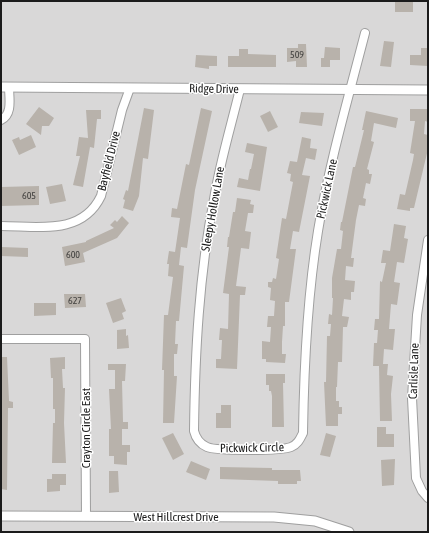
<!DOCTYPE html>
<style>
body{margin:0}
#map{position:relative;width:429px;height:533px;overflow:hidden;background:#ece9e1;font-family:"Asap Condensed",sans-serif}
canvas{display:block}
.frame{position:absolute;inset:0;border:2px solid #1b1b1b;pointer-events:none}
</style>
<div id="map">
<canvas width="429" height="533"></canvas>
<div class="frame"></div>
</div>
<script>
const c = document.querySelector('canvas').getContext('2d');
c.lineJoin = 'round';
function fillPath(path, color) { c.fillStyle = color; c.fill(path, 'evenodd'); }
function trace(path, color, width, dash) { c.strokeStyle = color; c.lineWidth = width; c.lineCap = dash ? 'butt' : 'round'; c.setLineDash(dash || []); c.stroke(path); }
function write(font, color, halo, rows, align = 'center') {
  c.font = font + ' "Asap Condensed",sans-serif'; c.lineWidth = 3; c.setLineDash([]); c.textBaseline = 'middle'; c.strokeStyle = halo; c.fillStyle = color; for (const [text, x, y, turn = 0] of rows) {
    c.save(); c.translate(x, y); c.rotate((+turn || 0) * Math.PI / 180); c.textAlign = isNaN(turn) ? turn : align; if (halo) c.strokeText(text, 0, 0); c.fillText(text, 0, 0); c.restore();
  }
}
fillPath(new Path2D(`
 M1,1H428V532H1Z`), '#d9d8d8');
fillPath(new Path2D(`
 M395,1H413V12H395Z
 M384,41L394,42L391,67L380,66Z
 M298,44H306L307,67H296V61L287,62V48H298Z
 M325,47L340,48V60H330V67H321V58H324Z
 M421,48H428V66L410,65V55H421Z
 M239,49H248V54L276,55V67H228V56H239Z
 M196,55L217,56V66H209V69L195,67Z
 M39,107L54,118L49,126H42L41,135L26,124Z
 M144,108L154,110L148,159L143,158L139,196L133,211L123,208L125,200L123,199L126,190L128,191Z
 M201,108L212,111L195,190L187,248L181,247L179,265L184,266L179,321H176L175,344H178L177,354H174V376H177L174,423H163L164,370H162L164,315H168L173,277L168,276L169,264H167L169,251L175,252L180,218L171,217L172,208L177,209L186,164L189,165Z
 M410,109H428V122L425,121L424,134L428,135V149L414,208H410V211L397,209L400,194L405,195L413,160L414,154L410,153L415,121H410Z
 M86,110H101V119H97L94,148L90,147L83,187L73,185L80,156H76L79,137L88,138Z
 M270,111L278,127L268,132L260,116Z
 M366,111L398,118L396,128L374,123L371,141L374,142L367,169L369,170V174H372L370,184L366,183L363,198L366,199L365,206L359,205L356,220L351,258H354L353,267L346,266L345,280L355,281L354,292H351V300L344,299L342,316L349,317L347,327H343L342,362H338L337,387H336V401H339V407H342V414H338V426H326L324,382H326L327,336H330L331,324H328L329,314L332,315L333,298H332V278L337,249H341L343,231L340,230L341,222H342L353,167H355L364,130H362Z
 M301,112L324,113L322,126L299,123Z
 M31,135L36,147L19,155L12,140L19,137L20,140Z
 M302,137L311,139L310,148L317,149L315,160L306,158L302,175L310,176L299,232L293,231L290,249H296L289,302H285V326H283L282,342V354H286L285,363L266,362V359H262V341L270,342L271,327H267L268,316H274L275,301L270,300L271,288L268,287V282H272L273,278L276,279L279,259L276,258L282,218L286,219L293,182L290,181L291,174L287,173L290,161L297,162Z
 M247,143L267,147L260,191L237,187L239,178L248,180L250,169H251L254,154L245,152Z
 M62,184L66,201L50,204L46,187Z
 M39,186V205L1,206V187Z
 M237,198L251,200L250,204L254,205L253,213H248L245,231L251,232L249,249L241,248L236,286L246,287L245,295H240L237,369L216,368V359H221L222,340H219L220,328L228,329L229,294L223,293L229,247H227L228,237H229L233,212H235Z
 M122,216L129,223L117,238L83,253L85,262L65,266L62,247L86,242V241L114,228L110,225L115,220L117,222Z
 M394,224L406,226L404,238L408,239L404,263L397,262L394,282L400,283L397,305L391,304L389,329H395L393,350L384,349L383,364H388L387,375L393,376L391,394L392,421H380L379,366H373L374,343H377L378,330H374L375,319H379L380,281L382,282L386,263H381L383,250L390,251Z
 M1,247L28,248V257L1,256Z
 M64,294H85L86,307L65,308Z
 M121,298L126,311L122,313L124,319L113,323L106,303Z
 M34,303H56V315L34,316Z
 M126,329V336L128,335L129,348L117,349V330Z
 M1,357H7L9,401L13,402V408H8L7,490L1,489Z
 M65,357V369H62L63,388H65L64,423L66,463H52L53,423H55V409H53V378H51L50,358Z
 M108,364H126L125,381H122L123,422H128V429H122V445H130V452H127V465L114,464V456H109V429H111L109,389H115V370H108Z
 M266,374H285V383H283L284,427H272V396L271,391H269V385H266Z
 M221,405H231V428H216V413H221Z
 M377,427H386V434H394V447H377Z
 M173,433L184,454L173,460L162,438Z
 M326,433L336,436L330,457L320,455Z
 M395,459L394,485L382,486L381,460Z
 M191,461L210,469L206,480L186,472Z
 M220,467L272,468V470H300L301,481H297V484H278V481L220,479Z
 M109,471H118L119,492L109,493Z
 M52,474H66V485H60V491L47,492V479H52Z`), '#b8b2ab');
const minor = new Path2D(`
 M240,89C231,126 220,162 214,199C199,275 195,353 194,431C196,439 200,444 207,447C216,451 282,451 291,447C298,444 300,439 303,433C304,365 307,298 318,231C329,164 348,99 365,33
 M1,120C13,114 9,98 9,87
 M1,226C37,226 82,236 101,196L122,110L130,88
 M428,240L417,315L412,398L416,478L422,491L428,498
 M1,339H85L86,516`);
const tertiary = new Path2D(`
 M1,87L428,90
 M1,516L274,517L315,521L349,532`);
trace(minor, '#9f9f9f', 10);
trace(tertiary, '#9f9f9f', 11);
trace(minor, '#fff', 8);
trace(tertiary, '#fff', 9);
write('10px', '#42413f', null, [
 ["509",297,55],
 ["605",29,196],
 ["600",73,255],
 ["627",75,301]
]);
write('12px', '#1b1b1b', '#fff', [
 ["Ridge Drive",214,89,1],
 ["Bayfield Drive",109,161,-76],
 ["Pickwick Lane",327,189,-78],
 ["Sleepy Hollow Lane",213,209,-80],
 ["Carlisle Lane",414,371,-88],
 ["Crayton Circle East",86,428,-90],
 ["Pickwick Circle",252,448,-1],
 ["West Hillcrest Drive",176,517]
]);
</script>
